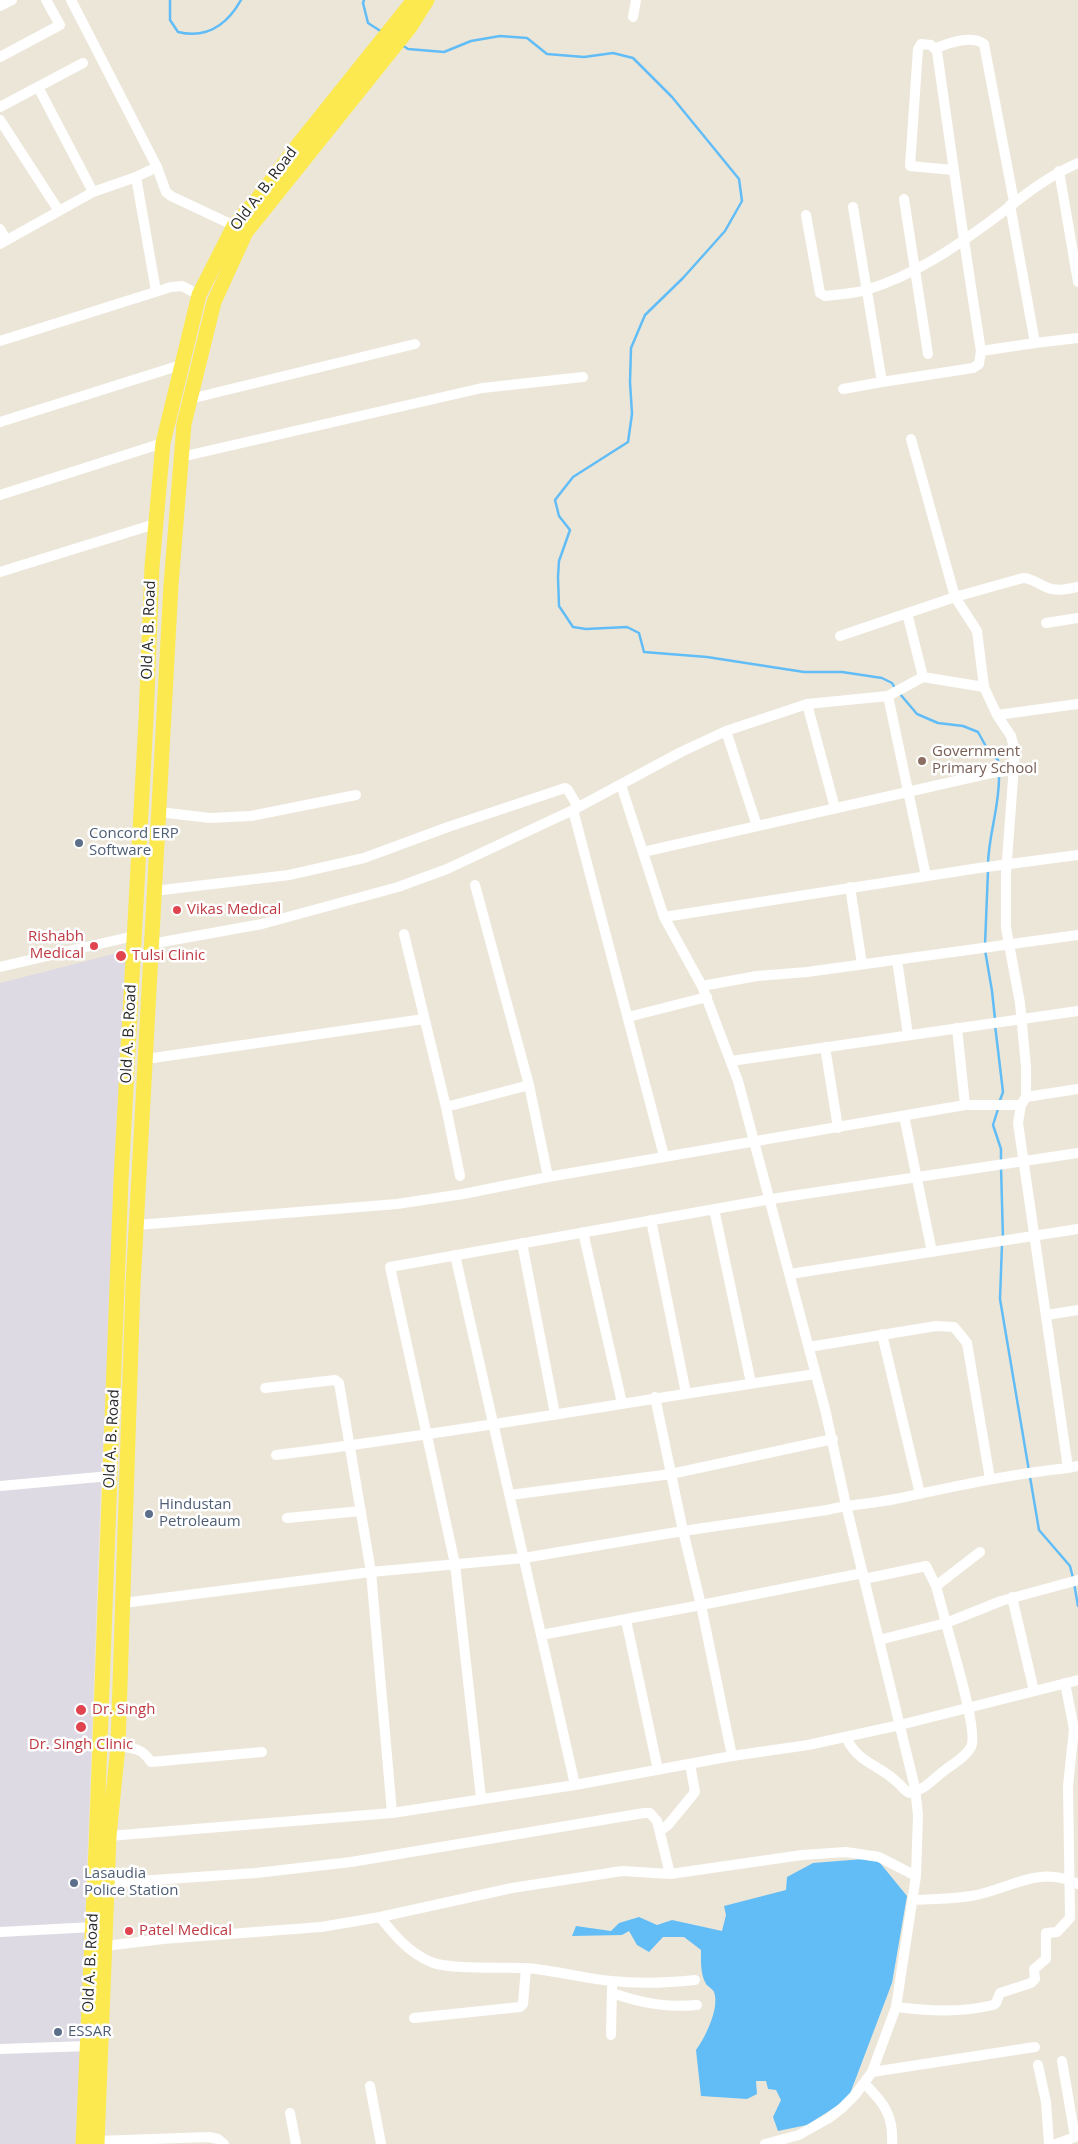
<!DOCTYPE html>
<style>
body{margin:0}
canvas{display:block;background:#ece6d8}
</style>
<canvas width="1078" height="2144"></canvas>
<script>
const c = document.querySelector('canvas').getContext('2d');
c.lineJoin = 'round';
function fillPath(path, color) { c.fillStyle = color; c.fill(path, 'evenodd'); }
function trace(path, color, width, dash) { c.strokeStyle = color; c.lineWidth = width; c.lineCap = dash ? 'butt' : 'round'; c.setLineDash(dash || []); c.stroke(path); }
function write(font, color, halo, rows, align = 'center') {
  c.font = font + ' "Open Sans",sans-serif'; c.lineWidth = 5; c.setLineDash([]); c.textBaseline = 'middle'; c.strokeStyle = halo; c.fillStyle = color; for (const [text, x, y, turn = 0] of rows) {
    c.save(); c.translate(x, y); c.rotate((+turn || 0) * Math.PI / 180); c.textAlign = isNaN(turn) ? turn : align; if (halo) c.strokeText(text, 0, 0); c.fillText(text, 0, 0); c.restore();
  }
}
fillPath(new Path2D(`
 M129,950L101,1487L77,2144H0V983Z`), '#dedae4');
fillPath(new Path2D(`
 M876,1858L907,1896L892,1983L848,2099L807,2125L778,2131L773,2117L781,2100L776,2090L768,2089L766,2081H756L757,2094L747,2099L701,2096L696,2050C705,2038 720,2008 714,1992C713,1989 708,1987 706,1984C700,1974 701,1960 701,1950L684,1937H663L649,1952L637,1945L629,1931L622,1935L572,1936L576,1926L611,1931L619,1923L639,1917L657,1925L672,1920L722,1931L726,1915L724,1906L786,1890L787,1877L813,1863Z`), '#62bdf7');
trace(new Path2D(`
 M170,0V20L178,32C207,39 227,25 241,0
 M364,0L363,3L368,23L382,32
 M402,45L408,49L444,52L471,41L500,36L527,38L547,54L584,57L613,53L633,58L672,97L739,179L742,201L725,231L683,278L645,315L631,348L630,382L632,414L628,442L573,477L555,500L559,516L570,530L559,561L558,577L559,606L573,627L586,629L627,627L639,633L644,652L707,657L804,672H842L882,678L892,683L896,690
 M900,694L917,714L938,723L963,726L978,732L989,752L998,760V769
 M988,863C989,833 1000,805 999,774
 M985,945L988,871
 M985,950L992,991L995,1019
 M995,1025L1003,1092L999,1103
 M998,1109L993,1125L1001,1149V1161
 M1001,1167L1003,1239
 M1002,1244L1000,1299L1029,1471
 M1030,1477L1039,1530L1070,1566L1073,1578
 M1074,1583L1078,1606`), '#62bdf7', 2.5);
trace(new Path2D(`
 M71,0L157,167L166,192L171,196L239,228
 M0,6L12,0
 M633,17L636,0
 M937,51L939,47C952,42 972,35 984,44L1014,202
 M0,57L60,25L46,0
 M38,87L93,192
 M0,107L83,63
 M0,120L59,211
 M1059,171L1078,282
 M136,177L156,291
 M904,199L928,354
 M853,207L882,382L973,368L979,364L981,351C965,251 951,151 937,51L931,45L921,44L918,49L910,166L953,170
 M806,215L820,293L825,296C838,294 853,294 866,290C913,276 954,248 992,220C1020,199 1045,177 1078,163
 M0,229L6,240
 M0,244L93,192L136,177L157,167
 M0,341L171,287L182,286L199,295
 M1035,343L1078,338
 M981,351L1035,343L1010,205
 M843,389L882,382
 M190,399L415,344
 M0,422L181,365
 M911,439L955,597L977,631L984,687
 M181,457L482,388L583,377
 M0,495L163,443
 M0,572L155,524
 M907,613L923,677
 M1046,623L1078,618
 M840,636L955,597L1023,578C1032,578 1038,584 1046,587C1056,592 1068,589 1078,587
 M888,696L926,876
 M807,704L835,808
 M997,715L1078,704
 M726,731L757,826
 M621,785L664,917L702,986L738,1081L825,1409L846,1505L915,1788L918,1815L916,1876
 M573,810L664,1156
 M159,812L210,818L251,816L356,795
 M643,852L991,773L1015,770
 M475,885L529,1085
 M850,887L862,964
 M154,891L289,875L364,858L448,827L565,788L568,790L578,807
 M664,917L979,868L1078,855
 M404,934L446,1107
 M897,960L908,1035
 M0,967L134,936
 M702,986L757,976L807,972L1078,935
 M628,1017L707,997
 M825,1047L838,1128
 M146,1059L424,1019
 M731,1061L1078,1011
 M1026,1097L1078,1089
 M965,1105H1021
 M904,1116L932,1252
 M548,1177L965,1105L957,1028
 M714,1209L751,1383
 M651,1220L686,1393
 M137,1225L397,1204L463,1194L548,1177L529,1085L446,1107L460,1176
 M583,1232L622,1403
 M522,1243L555,1414
 M455,1255L575,1785
 M790,1274L1078,1229
 M1047,1315L1078,1310
 M882,1334L920,1494
 M809,1347L936,1326L954,1327L967,1343L990,1479
 M265,1388L335,1380L339,1383L371,1572L392,1813
 M276,1455C456,1433 636,1400 816,1374
 M1068,1468L1078,1466
 M0,1486L110,1476
 M510,1495L671,1474L833,1439
 M287,1518L361,1511
 M864,1579L926,1566L936,1586L946,1623L1001,1601L1078,1580
 M936,1586L980,1552
 M1012,1597L1034,1691
 M123,1603L371,1572L524,1558L683,1531L827,1510C850,1504 872,1504 895,1499C952,1487 1010,1474 1068,1468L1018,1123L1021,1105L1026,1097V1067L1020,1003L1006,928V874L1015,752L1011,736L997,715L984,687L923,677L888,696L807,704L726,731L681,752L573,810L447,869L398,887L262,924L151,944
 M626,1620L658,1770
 M541,1635L701,1605L683,1531L655,1397
 M846,1737C858,1764 879,1764 898,1783C903,1787 904,1791 910,1793C925,1790 933,1779 945,1770C954,1763 965,1758 971,1747C979,1732 951,1644 946,1623L879,1640
 M118,1746C133,1748 142,1748 151,1762L262,1752
 M732,1756L701,1605L863,1573
 M481,1798L455,1564L390,1267L771,1199L1078,1153
 M660,1831L668,1825L695,1792L690,1764
 M109,1836L392,1813L575,1785L732,1756L808,1745L900,1725L1078,1680
 M108,1883L256,1873L351,1862L644,1813H650L657,1821L670,1874L802,1855L846,1852L879,1857L916,1876L896,2007L872,2072L855,2095L842,2108L829,2118L799,2135L765,2144
 M914,1900C933,1899 952,1899 971,1896C1009,1890 1038,1864 1078,1884
 M380,1917C395,1936 408,1952 431,1962C451,1970 501,1967 525,1968C554,1970 582,1978 611,1981C639,1984 667,1983 695,1980
 M0,1932L93,1927
 M105,1946L163,1939L321,1927L380,1917L512,1888L622,1871L670,1874
 M612,1993C642,2003 666,2008 697,2005
 M896,2007C929,2011 960,2013 993,2005L996,2003L1000,1993L1031,1983L1035,1979L1034,1969L1046,1959V1933L1057,1932L1070,1918L1068,1786L1074,1729L1065,1683
 M414,2018L520,2007L523,2004L526,1968
 M611,2035L612,1987
 M0,2049L88,2046
 M1062,2061L1075,2137
 M1038,2065L1046,2102L1049,2144
 M872,2072L1035,2047
 M864,2083C883,2102 894,2115 892,2144
 M370,2086L381,2144
 M290,2113L296,2144
 M97,2141L209,2137L218,2139L224,2144
 M1056,2144L1078,2136`), '#fff', 10);
trace(new Path2D(`
 M83,2144L96,1848L121,1180L146,720L152,567L163,443L199,295L234,226L256,201L298,145L414,0
 M97,2144L109,1836L118,1746L133,1285L171,585L184,424L214,302L246,232L410,27L427,0`), '#fbe94f', 15);
for (const [x, y, r, color] of [
 [922,761,5,"#8d6e63"],
 [79,843,5,"#5c6f8a"],
 [177,910,5,"#e0444e"],
 [94,946,5,"#e0444e"],
 [121,956,6,"#e0444e"],
 [149,1514,5,"#5c6f8a"],
 [81,1710,6,"#e0444e"],
 [81,1727,6,"#e0444e"],
 [74,1883,5,"#5c6f8a"],
 [129,1931,5,"#e0444e"],
 [58,2032,5,"#5c6f8a"]
]) { const dot = new Path2D(); dot.arc(x, y, r, 0, 2 * Math.PI); c.fillStyle = color; c.fill(dot); trace(dot, '#fff', 2); }
write('15px', '#282828', '#fff', [
 ["Old A. B. Road",264,189,-53],
 ["Old A. B. Road",149,630,-88],
 ["Old A. B. Road",129,1034,-87],
 ["Old A. B. Road",112,1439,-87],
 ["Old A. B. Road",91,1963,-87]
]);
write('15px', '#785e54', '#fff', [
 ["Government",932,752],
 ["Primary School",932,769]
], 'left');
write('15px', '#4e5e75', '#fff', [
 ["Concord ERP",89,834],
 ["Software",89,851],
 ["Hindustan",159,1505],
 ["Petroleaum",159,1522],
 ["Lasaudia",84,1874],
 ["Police Station",84,1891],
 ["ESSAR",68,2032]
], 'left');
write('15px', '#be3a42', '#fff', [
 ["Vikas Medical",187,910],
 ["Rishabh",84,937,"right"],
 ["Medical",84,954,"right"],
 ["Tulsi Clinic",132,956],
 ["Dr. Singh",92,1710],
 ["Dr. Singh Clinic",81,1745,"center"],
 ["Patel Medical",139,1931]
], 'left');
</script>
